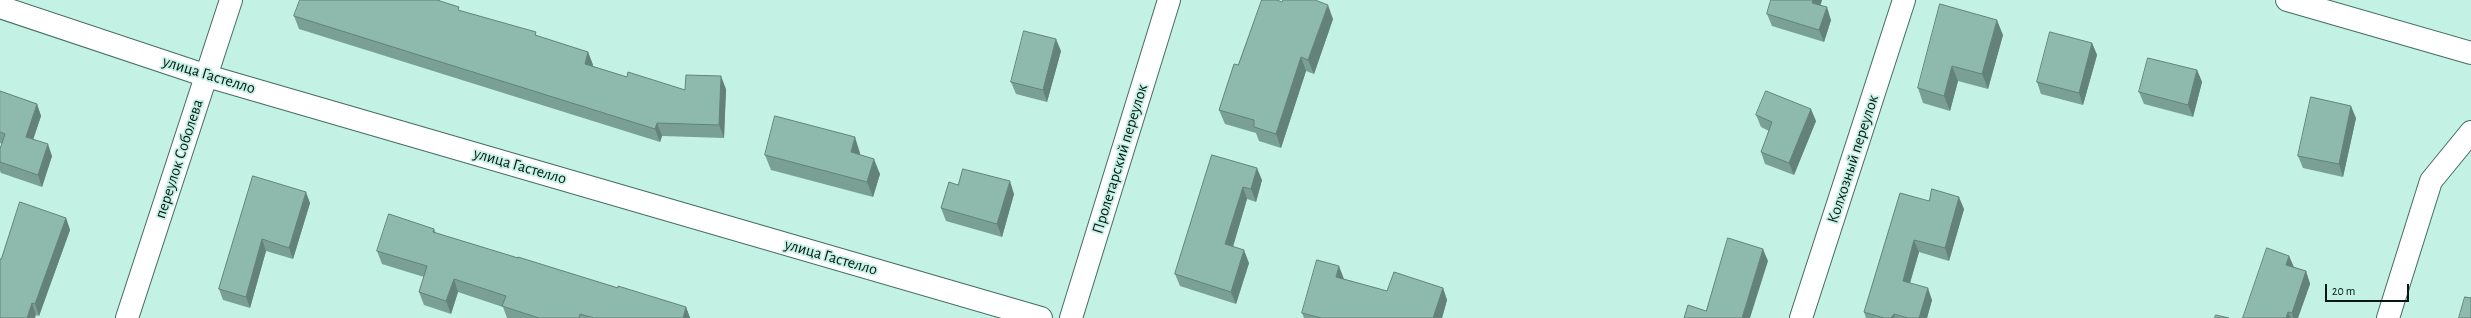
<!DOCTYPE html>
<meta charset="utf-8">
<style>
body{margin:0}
#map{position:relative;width:2471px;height:318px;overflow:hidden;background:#c3f1e4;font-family:"Alegreya Sans",sans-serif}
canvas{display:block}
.scale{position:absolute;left:2325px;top:284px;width:84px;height:18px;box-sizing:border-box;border:2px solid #071814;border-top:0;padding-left:5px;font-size:12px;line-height:14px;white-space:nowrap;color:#071814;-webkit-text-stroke:3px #c3f1e4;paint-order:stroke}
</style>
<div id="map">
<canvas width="2471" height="318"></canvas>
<div class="scale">20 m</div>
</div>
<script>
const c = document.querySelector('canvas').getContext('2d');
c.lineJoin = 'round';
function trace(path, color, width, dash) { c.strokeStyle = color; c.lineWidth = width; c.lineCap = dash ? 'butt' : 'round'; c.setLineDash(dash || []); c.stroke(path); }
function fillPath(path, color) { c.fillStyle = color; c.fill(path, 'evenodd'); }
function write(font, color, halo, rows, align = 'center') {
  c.font = font + ' "Alegreya Sans",sans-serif'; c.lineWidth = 3.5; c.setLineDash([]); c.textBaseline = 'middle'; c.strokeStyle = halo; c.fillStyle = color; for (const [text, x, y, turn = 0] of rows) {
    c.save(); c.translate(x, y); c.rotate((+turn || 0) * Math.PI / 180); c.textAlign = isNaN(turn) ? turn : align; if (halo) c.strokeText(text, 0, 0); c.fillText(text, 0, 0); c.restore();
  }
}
const minor = new Path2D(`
 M2287,0L2471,53
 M0,7L207,76L1041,318
 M1071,318L1169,0
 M1801,318L1904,0
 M2388,318L2431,181L2471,132`);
const major = new Path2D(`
 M127,318L231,0`);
trace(minor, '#436d62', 24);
trace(major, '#436d62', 24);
trace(minor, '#fff', 22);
trace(major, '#fff', 22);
fillPath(new Path2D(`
 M1822,0L1820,5L1831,20L1824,42L1772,26L1767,14Z
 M461,11L537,36L588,52L593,65L592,66L627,77L685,90L726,89L724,138L662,136L660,142L299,29L294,16Z
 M1333,19L1314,74L1306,71L1281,148L1259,141L1256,133L1225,124L1219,110Z
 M2003,35L1988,89L1958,81L1950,111L1923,103L1918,88Z
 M2092,43L2097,55L2083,105L2041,94L2037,82Z
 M1061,51L1047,102L1016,94L1011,82Z
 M2197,70L2202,82L2193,117L2144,104L2139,92Z
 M0,91L37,104L41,116L33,139L52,156L42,187L1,173L0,171V149L2,144L0,143Z
 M1756,115L1816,121L1794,175L1765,164L1761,152L1769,131L1761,127Z
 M2356,118L2343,177L2303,168L2298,156Z
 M860,153V155L880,174L873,197L771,170L765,155Z
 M1212,155L1262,180L1256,202L1247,199L1233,247L1249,263L1236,304L1180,286L1175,274Z
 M253,176L310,203L293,259L266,251L250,308L223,300L219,289Z
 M958,185L1014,194L1002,237L946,221L941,208Z
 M1929,201L1964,209L1949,261L1919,252L1910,283L1932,300L1927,318H1866L1864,312Z
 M66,218L70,230L39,316L36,315L1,259Z
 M434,229L436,233L518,258L618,288L686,307L690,318H507L503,307L458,292L451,314L424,305L419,292L424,277L382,264L377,251Z
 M2289,256L2294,267L2306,271L2310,284L2298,318H2243Z
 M1344,279L1387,291L1443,288L1447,300L1442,318H1304L1302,313Z`), '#7aa096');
fillPath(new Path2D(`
 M1813,0H1822L1817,16L1812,3Z
 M1328,5L1333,19L1314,74L1308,60Z
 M1827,7L1831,20L1824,42L1819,30Z
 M1997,20L2003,35L1988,89L1982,74Z
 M1056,39L1061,51L1047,102L1043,90Z
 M2092,43L2097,55L2083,105L2079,93Z
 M588,52L593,65L589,77L585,64Z
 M1301,57L1306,71L1281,148L1276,134Z
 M1952,66L1958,81L1950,111L1944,96Z
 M2197,70L2202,82L2193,117L2188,105Z
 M721,76L726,89L724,138L719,125Z
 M37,104L41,116L30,149L26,137Z
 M2351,106L2356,118L2343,177L2339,164Z
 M1811,109L1816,121L1794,175L1789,163Z
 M657,123L662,136L660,142L655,129Z
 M855,137L860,153L857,168L851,152Z
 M48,144L52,156L42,187L38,175Z
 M874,159L880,174L873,197L867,182Z
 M1257,168L1262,180L1256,202L1251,189Z
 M1010,181L1014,194L1002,237L997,224Z
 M1243,187L1247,199L1230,256L1225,244Z
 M306,192L310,203L293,259L289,248Z
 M1959,197L1964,209L1949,261L1945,248Z
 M66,218L70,230L39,316L35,304Z
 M262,239L266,251L250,308L246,297Z
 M1914,240L1919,252L1907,293L1903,281Z
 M1763,249L1768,261L1750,318H1742Z
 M1244,250L1249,263L1236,304L1231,292Z
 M2289,256L2294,268L2286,265Z
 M1339,266L1344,279L1341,289L1336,277Z
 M2306,271L2310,284L2298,318H2293L2292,313Z
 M454,279L458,292L451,314L446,301Z
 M1443,288L1447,300L1442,318H1433Z
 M1928,288L1932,300L1927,318H1919Z
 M32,303L36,315L35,318H27Z
 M686,307L690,318H683Z
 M2288,312L2291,318H2286Z
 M1894,314L1895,318H1891Z`), '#63827a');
const building = new Path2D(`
 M300,0H437L459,7L458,10L536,32L535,35L588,52L585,64L627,77L628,72L685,90L686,75L721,76L719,125L657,123L655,129L294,16Z
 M1262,0H1277L1282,2L1283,0H1315L1328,5L1308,60L1301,57L1276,134L1254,127V120L1219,110L1234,64L1238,65Z
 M1771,0H1813L1812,3L1827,7L1819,30L1767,14Z
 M1940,4L1997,20L1982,74L1952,66L1944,96L1918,88Z
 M1024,31L1056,39L1043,90L1011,82Z
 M2050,32L2092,43L2079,93L2037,82Z
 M2148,58L2197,70L2188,105L2139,92Z
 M0,91L37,104L26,137L48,144L38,175L0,162V149L5,134L0,132Z
 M1766,91L1811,109L1789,163L1761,152L1772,122L1756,115Z
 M2311,97L2351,106L2339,164L2298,156Z
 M775,116L855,137L851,152L874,159L867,182L765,155Z
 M1212,155L1257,168L1251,189L1243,187L1225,244L1244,250L1231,292L1175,274Z
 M963,169L1010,181L997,224L941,208L949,182L958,185Z
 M253,176L306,192L289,248L262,239L246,297L219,289Z
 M1932,189L1959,197L1945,248L1914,240L1903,281L1928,288L1919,318H1908L1894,314L1891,318H1884L1864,312L1900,193L1929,201Z
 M20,202L66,218L35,304L32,303L27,318H0V259H1Z
 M389,214L434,229L433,232L518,258V257L618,288V286L686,307L683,318H594L580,314L579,318H539L502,306L506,296L454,279L446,301L419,292L427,266L377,251Z
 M1728,238L1763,249L1742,318H1684L1688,305L1706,311Z
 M2267,248L2289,256L2286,265L2306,271L2292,313L2288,312L2286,318H2243Z
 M1317,260L1339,266L1336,277L1387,291L1394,272L1443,288L1433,318H1321L1302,313Z
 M2465,297L2471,298V318H2459Z
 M2216,315L2229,318H2215Z`);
fillPath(building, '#8ebaae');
trace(building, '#63827a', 1);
write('16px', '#071814', '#c3f1e4', [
 ["улица Гастелло",209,75,17],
 ["переулок Соболева",179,159,-72],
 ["Пролетарский переулок",1120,159,-73],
 ["Колхозный переулок",1853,159,-72],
 ["улица Гастелло",520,166,16],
 ["улица Гастелло",831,257,16]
]);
</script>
